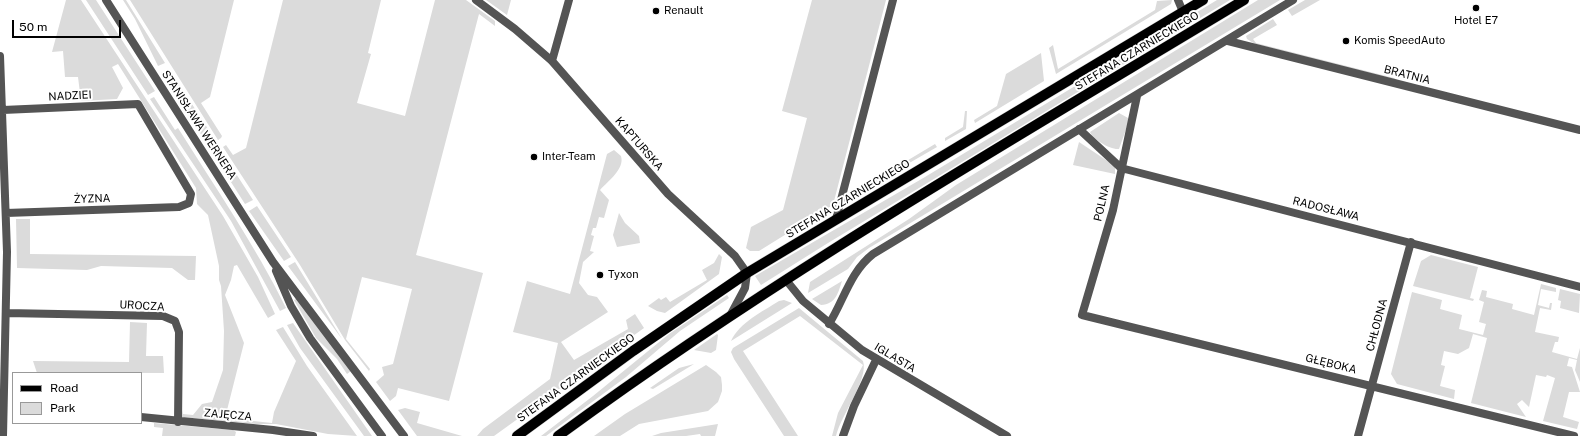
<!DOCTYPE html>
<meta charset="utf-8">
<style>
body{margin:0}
#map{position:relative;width:1580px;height:436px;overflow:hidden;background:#fff;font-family:"Public Sans",sans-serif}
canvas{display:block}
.legend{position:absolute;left:12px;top:372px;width:130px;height:52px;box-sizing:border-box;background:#fff;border:1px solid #999;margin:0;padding:5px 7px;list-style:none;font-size:12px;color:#000}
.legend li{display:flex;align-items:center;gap:8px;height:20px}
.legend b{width:20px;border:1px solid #999}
.scale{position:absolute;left:12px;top:20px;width:109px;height:18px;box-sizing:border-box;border:2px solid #000;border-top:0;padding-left:5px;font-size:12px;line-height:14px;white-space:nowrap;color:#000;-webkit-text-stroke:3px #fff;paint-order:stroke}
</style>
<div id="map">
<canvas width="1580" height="436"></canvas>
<ul class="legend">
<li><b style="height:5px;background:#000"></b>Road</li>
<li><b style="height:11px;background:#dbdbdb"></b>Park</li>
</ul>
<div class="scale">50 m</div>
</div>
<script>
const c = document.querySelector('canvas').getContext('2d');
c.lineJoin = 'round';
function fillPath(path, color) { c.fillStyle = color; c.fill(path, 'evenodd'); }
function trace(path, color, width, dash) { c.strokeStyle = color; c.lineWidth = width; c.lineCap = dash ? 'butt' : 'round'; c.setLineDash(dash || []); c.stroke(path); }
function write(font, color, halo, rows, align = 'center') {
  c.font = font + ' "Public Sans",sans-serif'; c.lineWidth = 4; c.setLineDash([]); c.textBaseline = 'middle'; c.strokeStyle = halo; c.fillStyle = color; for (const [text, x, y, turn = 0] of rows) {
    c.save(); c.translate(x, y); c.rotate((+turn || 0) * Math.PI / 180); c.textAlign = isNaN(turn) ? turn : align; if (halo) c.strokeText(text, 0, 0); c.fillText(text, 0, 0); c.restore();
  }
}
fillPath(new Path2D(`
 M66,0H81L223,216L258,277L275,314L268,318L237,265L234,266L231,280L225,295L244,343L225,418L272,423L274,412L296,361L276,330L283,327L307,366L357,436L328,434L276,424H256L182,417L183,410V414L193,415L202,404L212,402L223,370L224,331L221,286L219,280V266L208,215L197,204L196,188L118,64L112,67L123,88L117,99L81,101L78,77H65L63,51L52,52Z
 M86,0H96L155,91L148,95Z
 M123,0H126L165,63L158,66L135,19Z
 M130,0H234L210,97L201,103L222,136L221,138L218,140Z
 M283,0H381L368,53L371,54L357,103L405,116L435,0H466L495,21V26L479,14L416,255L483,273L449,401L398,388L396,396L390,401L376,382L384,375L382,367L393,364L412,289L362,277L346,339L370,369L369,371L345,340L300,265L223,147L226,145L233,155L246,148Z
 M486,0H511L507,15Z
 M812,0H886L833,205L759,251H750L746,248L751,227L783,210L807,118L782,111Z
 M1172,0L1171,4L1056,74L1049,48L1053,45L1058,69L1155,10L1157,1Z
 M1217,0H1230L828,243L761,285L755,276L925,177Z
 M1258,0H1280L869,248L857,257L848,269L808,293L810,282L909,219L956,185Z
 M1305,0H1320L1292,16L1288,10Z
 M1273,19L1277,25L1253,39L1256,43L1394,78L1399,81L1255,44L1247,39L1246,36Z
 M1041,53L1044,81L975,123L974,120L997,106L1006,74Z
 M168,69L186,95L179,100L161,73Z
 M154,97L175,130L178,128C215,187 255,245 286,308L280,311L231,221L150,99Z
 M190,101L217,143L209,147L183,106Z
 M965,111H967L966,129L945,141V138L963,127Z
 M1119,113L1128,118V124L1119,149C1110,150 1093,139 1090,132Z
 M1079,142L1112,164L1115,168V174L1073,165Z
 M935,144L937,147L847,199L848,196Z
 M220,148V149L253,200L245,204L213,154Z
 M614,150L621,156C625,169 608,181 600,190L609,200L604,218L599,217L596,228H593L591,235L594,236L590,251L594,252L583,262L579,283L588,295L597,297L608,312L561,342L574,360L628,329L626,320L635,314L644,328L494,436H477L483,429L550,379L558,343L513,332L527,281L570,294L607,154Z
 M257,206L291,257L284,261L249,211Z
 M619,213L625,223L639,236L640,243L617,247L613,235Z
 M16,219H30V254L196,256L195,280H188L172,268L101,266L87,270L17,268Z
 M719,254L722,257L719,274L665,313L657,311L648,306L659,298L661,300L666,297L670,302L707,280L702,270L714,263Z
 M1431,255L1478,267L1470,298L1474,299L1473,301L1413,286L1421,261Z
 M295,262L342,339L288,266Z
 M842,281C838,293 836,304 821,305L812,299Z
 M1541,284L1556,288V292L1541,289L1538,305L1549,308L1550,303H1552L1551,310L1540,308L1535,332L1559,337L1558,342H1555L1552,352L1577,359L1580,348V382L1575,370L1577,360L1569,358L1567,366L1572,367L1580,392H1569L1563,417L1579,422L1577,429L1543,421L1555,378L1547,375L1546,377L1536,375L1529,407L1522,400L1517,404L1526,417L1471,403L1487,338L1473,334L1469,348L1458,354L1444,351L1441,365L1445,366L1440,386L1455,390L1454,399L1397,384L1391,374L1412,292L1442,300L1440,309L1462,315L1459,329L1483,335L1486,324L1479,322L1484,302L1479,300L1482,290L1487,291L1486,297L1513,304L1512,309L1534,315Z
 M1560,289L1580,294L1579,313L1560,308L1561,301L1558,300Z
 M727,295L729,298L680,331L626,377L546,436H541L593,396L669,334Z
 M298,298L351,371L347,374L337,359L316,338L294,300Z
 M784,300L792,303L731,341C740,322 762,312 779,301Z
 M799,308L863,361C869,379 841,415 836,436H832L838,413L863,365L800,316L743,351L798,436H784L734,359L731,352L733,348Z
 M130,322L147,323L146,356H163L164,373H37L33,361L129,362Z
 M293,323L372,436H364L300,348L287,325Z
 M717,334L718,335L716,350L711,353L694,350Z
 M694,364L653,389L650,388L679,368Z
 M706,365L716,372L721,377L722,385V391L718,402L708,411L639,424L620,436H594L625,414Z
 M405,408L420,412L417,423L462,436H417L398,410Z
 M154,423L233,430L236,432L235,436H162L163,428L154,427Z
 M718,424L715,436H701L700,434L686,436H652L661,433Z`), '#dbdbdb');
const primary = new Path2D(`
 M517,436L633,351L747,273L1203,0
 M558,436C777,275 1012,140 1244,0`);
trace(primary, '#dbdbdb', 11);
trace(new Path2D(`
 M476,0L515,29L552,61L668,194L735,256L747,273L745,288L730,316
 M1178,0L1183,12
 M1228,41L1580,130
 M0,56L7,252L3,436
 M552,61L569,0
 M1137,96L1113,210L1082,315L1574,436
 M3,110L138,104L191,194L189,203L179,207L6,213
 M1079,129L1121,168L1580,287
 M836,219L893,0
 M786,280L803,301L862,350L1007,436
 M6,313L163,316L175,321L179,332L178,422
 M829,324C844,300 850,272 873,254L1293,0
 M141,417L273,430L313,436
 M843,436L854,406L876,360
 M1358,436L1411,242`), '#545454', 8);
trace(new Path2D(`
 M106,0L273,262L404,436
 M276,271L291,306L310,338L382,436`), '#545454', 8);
trace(primary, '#000', 10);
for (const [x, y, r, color] of [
 [1476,8,4,"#000"],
 [656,11,4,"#000"],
 [1346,41,4,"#000"],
 [534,157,4,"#000"],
 [600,275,4,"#000"]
]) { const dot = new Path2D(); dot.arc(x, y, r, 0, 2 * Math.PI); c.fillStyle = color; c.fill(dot); trace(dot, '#fff', 1.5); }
write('11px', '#000', '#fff', [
 ["Renault",664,11],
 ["Hotel E7",1476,21,"center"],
 ["Komis SpeedAuto",1354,41],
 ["Inter-Team",542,157],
 ["Tyxon",608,275]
], 'left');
write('11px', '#000', '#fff', [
 ["STEFANA CZARNIECKIEGO",1137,51,-31],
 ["BRATNIA",1407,75,14],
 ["NADZIEI",70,96,-3],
 ["STANISŁAWA WERNERA",199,125,57],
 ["KAPTURSKA",639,144,49],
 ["ŻYZNA",92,199,-2],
 ["STEFANA CZARNIECKIEGO",848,199,-31],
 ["POLNA",1102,203,-77],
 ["RADOSŁAWA",1326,209,14],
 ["UROCZA",142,306,3],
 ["CHŁODNA",1377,325,-75],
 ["IGLASTA",895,358,31],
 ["GŁĘBOKA",1331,364,14],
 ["STEFANA CZARNIECKIEGO",576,378,-36],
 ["ZAJĘCZA",228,415,5]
]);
</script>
